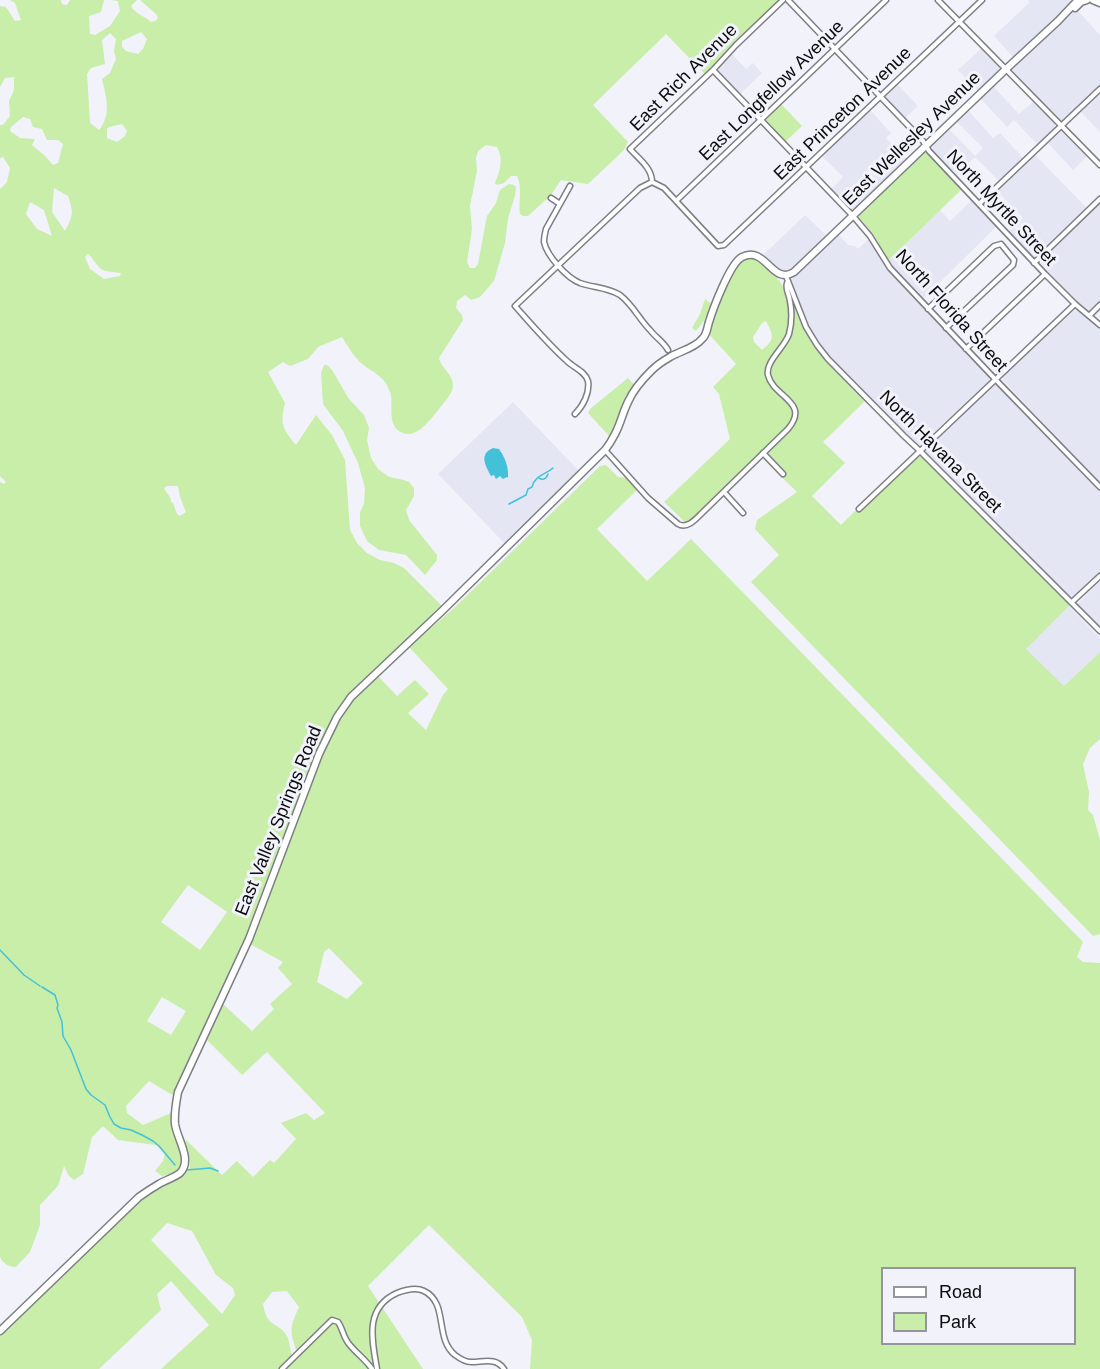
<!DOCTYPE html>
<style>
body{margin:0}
#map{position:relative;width:1100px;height:1369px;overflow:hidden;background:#f1f2fa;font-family:Helvetica,sans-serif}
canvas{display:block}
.legend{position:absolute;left:881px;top:1267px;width:195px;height:78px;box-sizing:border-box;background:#f1f2fa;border:2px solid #95969c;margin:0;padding:8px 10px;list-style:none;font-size:18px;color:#0b0b0e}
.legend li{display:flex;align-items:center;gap:12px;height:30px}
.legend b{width:30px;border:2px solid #95969c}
</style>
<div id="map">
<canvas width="1100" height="1369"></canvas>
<ul class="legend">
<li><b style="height:8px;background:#fff"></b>Road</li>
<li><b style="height:16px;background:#c8eeaa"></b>Park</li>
</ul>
</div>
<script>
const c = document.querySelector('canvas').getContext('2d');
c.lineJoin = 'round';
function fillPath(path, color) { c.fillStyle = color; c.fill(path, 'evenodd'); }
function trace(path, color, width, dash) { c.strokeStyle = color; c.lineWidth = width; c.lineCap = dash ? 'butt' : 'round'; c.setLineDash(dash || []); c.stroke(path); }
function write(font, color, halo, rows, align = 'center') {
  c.font = font + ' Helvetica,sans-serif'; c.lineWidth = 6; c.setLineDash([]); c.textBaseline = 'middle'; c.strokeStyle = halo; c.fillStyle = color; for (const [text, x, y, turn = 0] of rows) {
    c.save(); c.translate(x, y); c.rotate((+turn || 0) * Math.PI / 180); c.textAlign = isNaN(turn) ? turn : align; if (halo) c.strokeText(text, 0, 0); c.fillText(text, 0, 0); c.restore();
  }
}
fillPath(new Path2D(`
 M1028,0H1076L1015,59L994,36L1030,2Z
 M1076,9L1100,35V86L1062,121L1014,72L1013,69L1016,63Z
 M982,48L1002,70L979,92L958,70Z
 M732,54L746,69L753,63L762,73L740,94L716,70Z
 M897,84L918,106L905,118L884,96Z
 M993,86L1019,114L1034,101L1055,124V128L1038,145L1014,120L1007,127L980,98Z
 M1100,94V132L1081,112Z
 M870,110L891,133L886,138L907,160L853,212L831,189L843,177L822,156Z
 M968,110L993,138L1000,133L1024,159L1000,182L975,157L957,174L931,149V144L948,128L975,156L983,148L956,121Z
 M1063,131L1087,156L1073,170L1048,143L1061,132Z
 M1035,155L1087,208L1036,257H1034L1008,232L1023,218L997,191Z
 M972,200L997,226L924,298L888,261L940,210L950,221Z
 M1100,203V303L1089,312L1078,305L1040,262L1041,260Z
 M805,215L828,237L789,273L781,272L762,256Z
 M838,234L848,245L855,246L858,249L869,239L881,260L890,271L989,376V381L920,445L913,442L825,353L812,334L791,287L790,282L792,278Z
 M1074,310L1087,317L1100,328V484L1003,380V376Z
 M997,385L1100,491V574L1074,598H1070L926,453V450L928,446L992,386Z
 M513,402L581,473L506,545L438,474Z
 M1100,581V629L1077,606L1079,602Z
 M1069,606L1100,638V652L1064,686L1025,649Z`), '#e4e6f4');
fillPath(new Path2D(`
 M10,0H61L62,4L67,5L70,0H104L101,12L89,16L90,34L95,35L110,26L120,11L118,1L110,0H137L131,6C135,14 145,16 151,22L155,21L158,18L156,14L140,0H780L705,74L666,34L593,105L628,142L624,150L588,184L561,180L551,195L528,216H523L520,214C518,200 523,189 517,176H511L504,183L497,185L495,183C500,170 504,160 497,147L486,145L478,151L476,158L477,171L470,206L472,229L467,262L470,268H475L478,264L487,216L496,203L500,190L509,184L514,185L516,187L515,196L508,218L505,243L494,281L480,297L471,300L465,295L457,301L456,308L462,315L463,320L439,358C441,368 454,375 453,386C452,395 444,402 439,409C430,420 415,442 399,431C387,423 394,403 390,392C384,373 369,372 358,360C352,354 347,345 342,337L318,347L308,359L290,366L283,362L268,372L285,403C280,424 282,428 296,445L316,415L332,435L345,460L350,530L357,543L367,553L380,560L394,563L404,568L442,606L343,704L324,737L258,908L219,999L174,1096L149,1081L126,1106L127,1113L143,1125L171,1113L174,1133L181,1150L183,1163L174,1173L162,1176L155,1171L163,1161L165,1154L156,1145L118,1140L103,1126L92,1137L83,1174L74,1180L69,1176L64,1166L58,1186L40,1205V1225L30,1252L16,1267C10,1267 3,1264 0,1257V482L4,484L6,482L0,476V189L7,182L10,168L3,157L0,158V125H3L10,116L9,101L14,90V77L5,78L0,87V6L6,7L15,21L21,20L15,3ZM141,32L147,39L143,49L138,54L126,51L122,47V41ZM110,33L116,39L114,51L116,59L110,73L102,79C106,97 112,114 99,130L90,123L87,74L91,68L105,64L102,40ZM23,117L30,119L33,127L42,129L47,140H58L63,144L58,163L53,165L45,156L32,145L35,139L20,138L10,131L11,127ZM122,124L127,131L125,136L117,142L107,138V129L109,127ZM54,188L68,196C74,213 73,216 65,231L52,212ZM30,202L44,210L52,236L37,229L26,214ZM88,254C93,258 96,265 101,269C106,272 115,272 121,273L120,276L104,279L90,269L85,257ZM167,486H178L180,497L186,512L180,516L177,514L173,503L171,502C171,496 166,493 164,488ZM188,885L227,912L200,950L161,922ZM162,997L186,1011L171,1035L147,1021Z
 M781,104L802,126L785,142L766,120Z
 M924,152L928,153L961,190L888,261L874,235L859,217L860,213Z
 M744,258C747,258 750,257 753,258C757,258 761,262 764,265C784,280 794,304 789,330C786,342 763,363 767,374C767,376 771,380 772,381C782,394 798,407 791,424L698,514L686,523L664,502L730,439L719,394L713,387L736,364L708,333L733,269ZM766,321C773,335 776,339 762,350L754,342L753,337L762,323Z
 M788,287C796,303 799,321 809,336C824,360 846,380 866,400L823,442L845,463L812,496L841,525L855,511L860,510L918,456L924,457L1069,602V606L1026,649L1064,686L1100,652V739L1090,748L1083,764L1089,792L1088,810L1093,815L1100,840V934L1093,936L751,582L779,555L755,529L757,520L797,492L761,457C771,447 787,437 794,424C810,397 767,392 770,370C771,362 778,356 782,350C796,331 794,309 788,287Z
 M705,299L710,303C711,314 702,323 696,331L692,328L700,314Z
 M324,365H327L332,370L349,399L364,415L369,428L367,440L371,458L378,469L389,477L404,480L409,482L414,488V496L406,510L409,520L437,555V560L425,575L406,555L379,550L367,541L360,526V512L364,504L365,488L358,463L343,431L323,404L321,373Z
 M628,378L635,386C623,401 619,420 611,438L588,413L590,409Z
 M606,465L618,477L628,478L638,489L597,529L647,581L691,539L1083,942L1077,957L1083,962L1100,963V1369H530L532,1340L522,1317L429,1225L368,1286L423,1369H376L350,1342L343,1325L333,1318L297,1352C289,1331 290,1327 299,1307L287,1291L272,1292L263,1304C267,1329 278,1321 287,1336C290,1342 290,1350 292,1356L279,1369H161L209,1325L171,1281L157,1294L161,1310L99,1369H0V1335L139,1200L160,1185L172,1180H179L190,1167V1158L185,1139L222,1175L237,1161L253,1177L270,1160L274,1163L296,1139L281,1123L306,1113L314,1120L325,1113L267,1052L242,1075L207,1040L223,1004L252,1031L274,1009L270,1004L292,984L278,968L283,962L250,944L320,761L339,719L353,699L378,676L397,696L415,680L429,694L408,713L426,730L443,695L448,689L409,647L453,609L600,466ZM329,948L363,983L347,999L317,982L324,952ZM167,1223L192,1231L216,1275L233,1288L235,1295L222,1314L151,1240ZM882,1268H1074V1344H882Z
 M332,1322L337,1323C342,1330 342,1338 348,1346C357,1355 362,1356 369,1369H284Z`), '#c8eeaa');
fillPath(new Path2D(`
 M493,448L499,449C505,457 509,468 508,478L507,477L503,479L500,476L496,479L494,475L491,476C485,465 479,454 493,448Z`), '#43c1d8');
trace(new Path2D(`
 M539,478L541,479C545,480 547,477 548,474
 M509,504L526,495L528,489L532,487C535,475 545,475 553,468
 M0,950L24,975L40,986
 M42,987L55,995L58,1005L57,1008L62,1022L63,1036L71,1050L86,1089L91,1095L105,1105L110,1117L114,1124L121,1128L131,1130L142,1135L153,1141L159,1146L175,1165
 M187,1170L210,1168L218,1171`), '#43c1d8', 1.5);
const street = new Path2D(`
 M788,0L923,141L929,151L1045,274L1075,304L1100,325
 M938,0L1100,165
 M713,70L853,216L870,236L890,268L995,379L1100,487
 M652,182L664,188L718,246L724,245L982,0
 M652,182C652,168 639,159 630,149L713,70L736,45L783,0
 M570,186L546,229C545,233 544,237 544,242C547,256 567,278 580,283C594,288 607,287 620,295C633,305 639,319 650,330C656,338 663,341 668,350
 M551,198L560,204
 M676,201L886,0
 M979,204L1100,89
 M1034,263L1100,199
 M786,276L806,327L817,345L828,359L904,436L920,451L1100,631
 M928,309L994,246L1001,244L1014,260L1013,265L946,328
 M1090,315L1100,305
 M966,349L1045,274
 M575,414C583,406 590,393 588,381C585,371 574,368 567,361C549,345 532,325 515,306L640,188L652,182
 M605,450L648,498L678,524C687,529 695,520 702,513L788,429C811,402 773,397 768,375C765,362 785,347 789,334C792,323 792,312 790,301C789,294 785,289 787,283
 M763,453L783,474
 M724,492L743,513
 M859,509L1075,304
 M1072,602L1100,576
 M282,1369L332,1320L338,1322C343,1329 343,1337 349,1344C356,1353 365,1359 372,1369
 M377,1369C372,1340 364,1308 397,1293C405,1290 416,1287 424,1291C449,1303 434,1338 455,1355C459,1358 465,1362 471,1362C484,1362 496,1357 504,1369`);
const secondary = new Path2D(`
 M1093,0L1100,3
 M1075,8L1081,2L1087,0
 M0,1331L139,1197C146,1192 152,1188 159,1184C165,1180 174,1178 180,1173C193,1160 177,1139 175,1124C174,1113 176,1103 178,1092L249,939L319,754L337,717L351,697L442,611L605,450C609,445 612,440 615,434C621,423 623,411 629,400C634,389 643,379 651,371C657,365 663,361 670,357C680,351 695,348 702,339C707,335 707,328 709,322C713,309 730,263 742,257C766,245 772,286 794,272L1005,70L1058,21L1078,0`);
trace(street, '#7d7e85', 7);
trace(secondary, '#7d7e85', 9);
trace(street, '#fff', 4);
trace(secondary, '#fff', 6);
write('18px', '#0b0b0e', '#f1f2fa', [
 ["East Rich Avenue",684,78,-45],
 ["East Longfellow Avenue",772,91,-44],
 ["East Princeton Avenue",843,114,-44],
 ["East Wellesley Avenue",912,139,-44],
 ["North Myrtle Street",1001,208,47],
 ["North Florida Street",951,311,48],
 ["North Havana Street",940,452,45],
 ["East Valley Springs Road",279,821,-68]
]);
</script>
